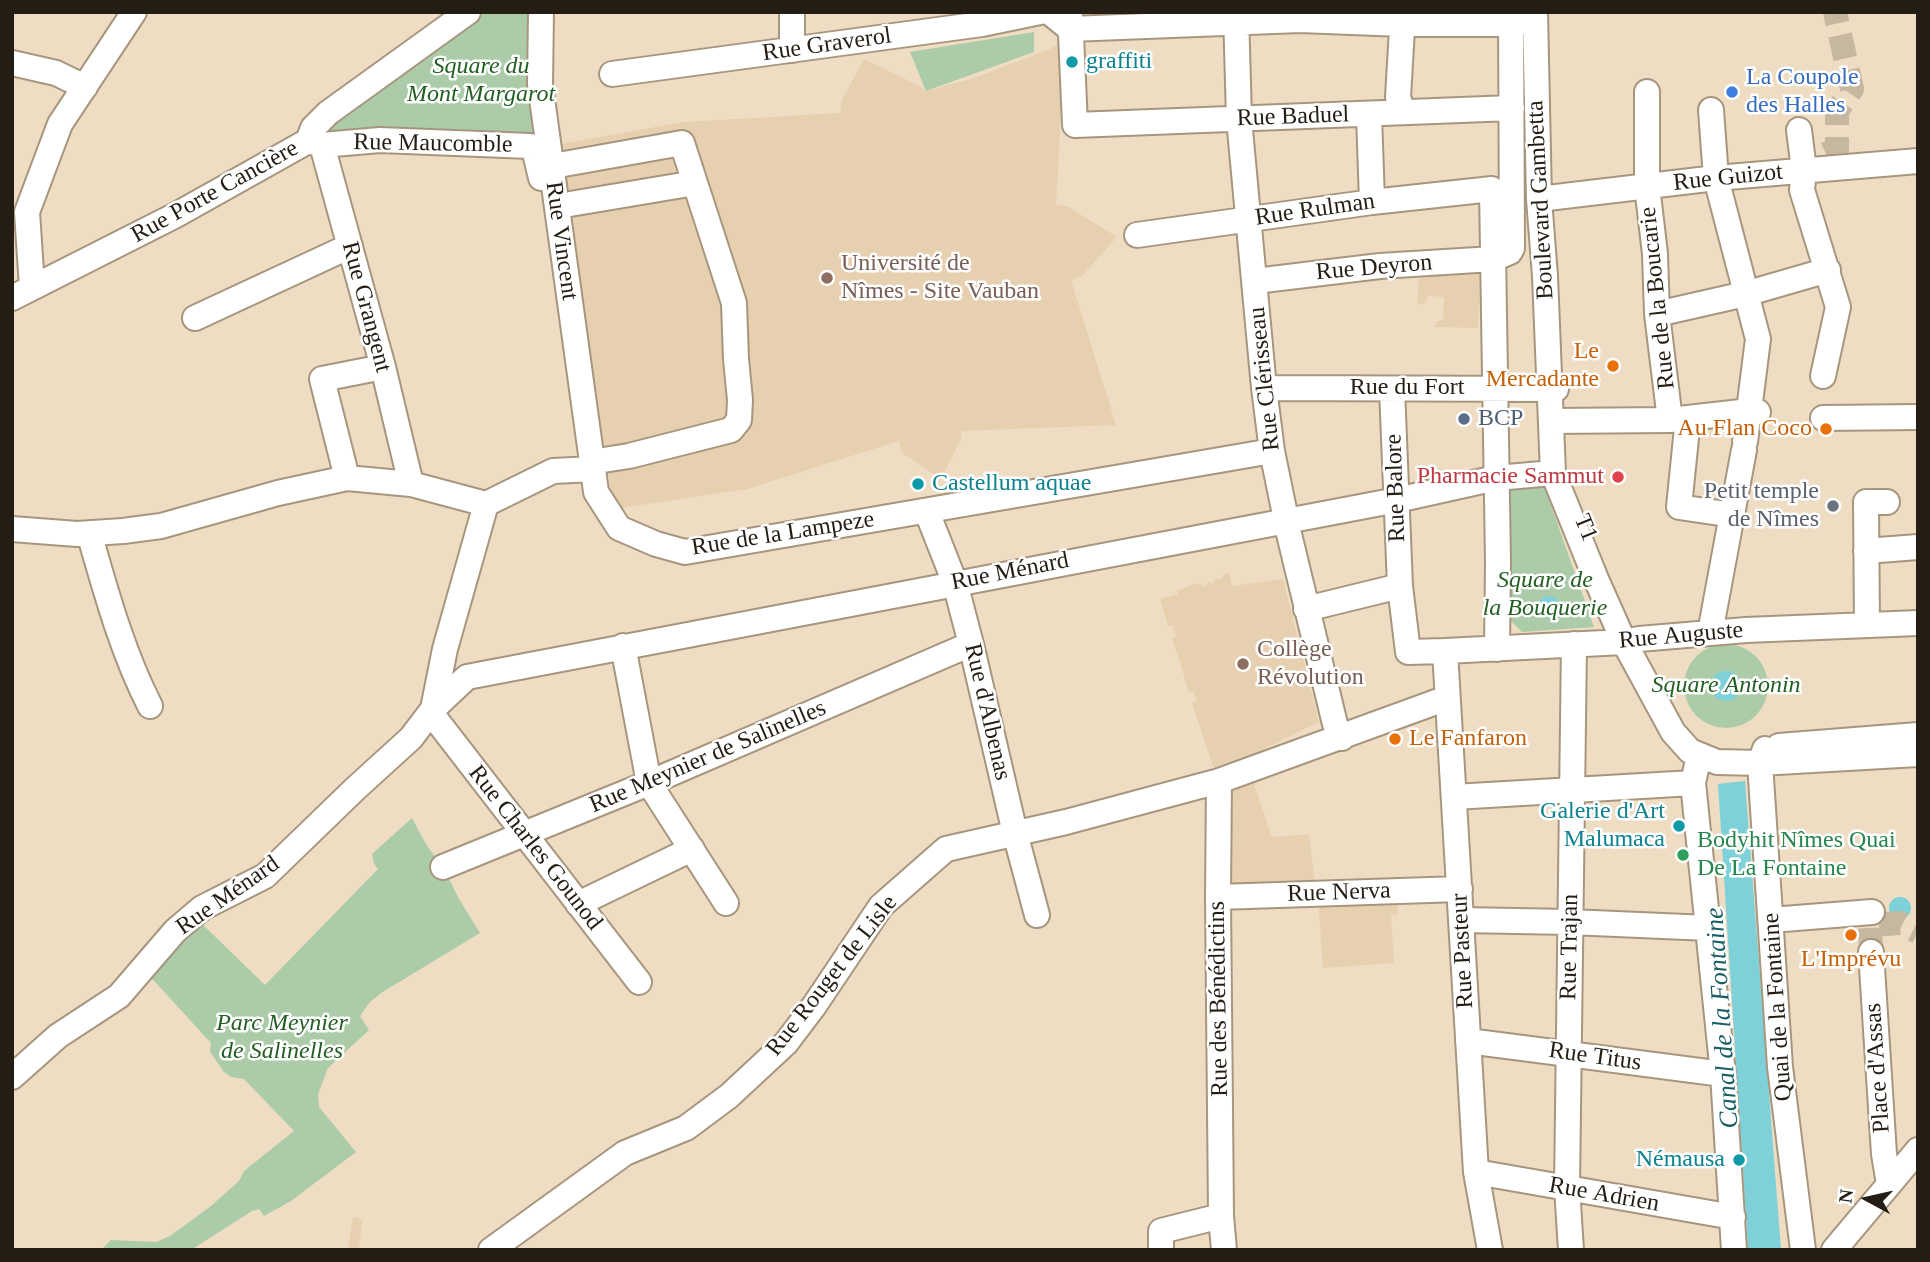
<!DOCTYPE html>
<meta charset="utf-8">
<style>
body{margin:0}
#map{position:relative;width:1930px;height:1262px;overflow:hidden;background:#efddc3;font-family:Georgia,serif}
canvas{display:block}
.frame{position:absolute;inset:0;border:14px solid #231d13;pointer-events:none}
.north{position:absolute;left:1832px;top:1164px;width:70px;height:70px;-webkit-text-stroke:5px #fff;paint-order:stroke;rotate:278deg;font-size:19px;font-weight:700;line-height:28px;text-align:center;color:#231d13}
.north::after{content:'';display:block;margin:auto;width:24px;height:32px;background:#231d13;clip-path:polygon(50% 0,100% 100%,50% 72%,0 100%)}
</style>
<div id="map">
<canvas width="1930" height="1262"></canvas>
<div class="frame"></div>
<div class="north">N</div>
</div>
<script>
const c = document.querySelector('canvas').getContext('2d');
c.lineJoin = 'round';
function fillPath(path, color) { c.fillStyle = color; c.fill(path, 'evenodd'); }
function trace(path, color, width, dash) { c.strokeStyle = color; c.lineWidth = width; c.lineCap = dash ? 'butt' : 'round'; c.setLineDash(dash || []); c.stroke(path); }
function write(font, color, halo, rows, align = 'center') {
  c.font = font + ' Georgia,serif'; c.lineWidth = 5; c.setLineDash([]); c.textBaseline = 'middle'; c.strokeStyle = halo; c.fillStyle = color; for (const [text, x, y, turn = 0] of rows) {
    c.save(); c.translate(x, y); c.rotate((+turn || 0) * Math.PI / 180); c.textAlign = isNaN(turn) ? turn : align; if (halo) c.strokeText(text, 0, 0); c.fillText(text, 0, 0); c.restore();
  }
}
fillPath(new Path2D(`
 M1060,43V133L1056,205L1067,206L1117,237L1082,276L1071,280L1116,425L961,431V439L941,479L902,453L899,441L747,489L614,509L555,145L683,122L840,113L842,100L864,59L918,85L926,91L974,78L1050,49Z
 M1474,270L1479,273L1480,280L1478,285L1480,286L1478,328L1435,327L1437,322L1443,319L1444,297L1428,296L1425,303L1417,305L1419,273Z
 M1229,572L1232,586L1283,579L1319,722L1249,756L1213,767L1192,703L1197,701L1193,691L1189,692L1172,638L1176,637L1173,626H1168L1160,599L1178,594L1177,590L1199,583L1205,587L1208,582L1213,584L1216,578L1221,580L1224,575Z
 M1254,783L1272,837L1309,834L1316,891L1223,895V794Z
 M1397,898L1398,914L1391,915L1394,963L1323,968L1318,901Z
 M353,1217L362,1219L359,1250H348Z`), '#e7d0b0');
fillPath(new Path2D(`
 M481,12H533L539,140L329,134L325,130L406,66Z
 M1034,32V52L926,91L910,52Z
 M1542,480L1594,627L1522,632L1510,620L1508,486Z
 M1684 686a42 42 0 1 1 84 0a42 42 0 1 1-84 0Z
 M412,818L427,846L443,867L459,899L480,933L381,993L370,1002L360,1016L369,1030L328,1068L318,1094L319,1107L356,1152L291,1201L264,1216L259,1209L252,1211L191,1250H91L90,1248L102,1249L111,1240L156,1242L170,1236L211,1206L239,1181L244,1171L294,1131L244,1079L231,1077L224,1072L210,1052L211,1043L145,971L197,919L265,985L378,869L374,864L372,854Z`), '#abcba9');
fillPath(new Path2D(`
 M1538 607a11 11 0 1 1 22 0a11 11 0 1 1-22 0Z
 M1711 686a15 15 0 1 1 30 0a15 15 0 1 1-30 0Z
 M1745,781L1781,1250H1748L1718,784Z
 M1889 908a11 11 0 1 1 22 0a11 11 0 1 1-22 0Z`), '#7ed1d8');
trace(new Path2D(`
 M1826,154L1837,149V111L1852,89L1835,12
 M1871,952L1870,925L1900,923L1918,932`), '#c6b7a0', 24, [24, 12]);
const minor = new Path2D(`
 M541,12L540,84L593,469L596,492L619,528L656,544L685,552L1272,451
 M1049,12L1070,29L1300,20L1402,24H1500L1527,21
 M1070,12L1075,125L1512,108
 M1236,12L1239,119L1264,388L1272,451L1289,534L1335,724L1342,738
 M1403,12L1398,97L1403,112
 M1535,12L1539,199L1545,276L1553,473L1596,579L1624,642L1673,732L1690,751L1717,762L1760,763L1918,754
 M792,50V12
 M12,63L56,73L85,87
 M612,74L982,24L1040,12
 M1647,92V186L1655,254L1657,314L1670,420
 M1711,110L1716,178L1758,339L1745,442
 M1369,114L1372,202
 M1799,130L1804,170L1802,190L1838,307L1823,376
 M308,141L322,145L383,367L411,484
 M322,145L380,140L530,146L535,153L541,178
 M564,164L682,143L734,303L736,359L740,400L739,420L731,430L629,456L591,462
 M1539,199L1716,178L1918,161
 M570,204L695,183
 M1137,235L1372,202L1492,189L1498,562L1497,649
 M1255,281L1380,266L1493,259L1510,252L1512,248L1511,12
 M32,287L27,212L60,124L134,12
 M12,298L176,215L308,141L313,128L328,113L468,12
 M1657,314L1745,294L1828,270
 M195,318L350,246
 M1264,388L1556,389
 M1392,389L1400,586L1408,652L1445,651L1624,642L1639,639L1746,630L1918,623
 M1688,418L1679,507L1733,515
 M1823,418L1918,417
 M1551,421L1670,420L1750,411L1758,412
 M347,478L322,379L383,367
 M927,512L955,583L971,644L1015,833L1037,915
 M12,529L77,534L123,531L161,526L278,493L347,478L411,484L486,504L553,471L593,469
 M89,533C106,592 122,651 150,706
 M1866,551L1918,547
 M1306,609L1400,586
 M1867,625L1866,502H1887
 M1710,633L1744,450
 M623,646L649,783L726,903
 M1445,651L1476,1172L1490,1250
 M433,709L445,649L486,504
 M431,713L639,982
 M1779,746L1918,735
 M1765,749L1760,763L1780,1067L1803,1250
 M1699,755L1693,783L1723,1074L1734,1250
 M1219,781L1218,897L1221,1216L1224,1250
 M1454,797L1693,783
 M443,867L649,783L971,644
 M1218,897L1460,889
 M578,904L692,849
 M1462,920L1570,922L1709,928
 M1771,920L1872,912
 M1871,952L1884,1154L1889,1184
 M1468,1041L1723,1074
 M12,1077L58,1036L119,996L175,931L202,908L265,876L356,788L411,738L433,709L467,677L1397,500L1496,478L1553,473
 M1476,1172L1733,1217
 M491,1250L625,1153L686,1128L729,1096L786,1043L814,1006L881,906L946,849L1066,822L1219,781L1447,698
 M1161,1250V1231L1221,1216
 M1571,1250L1567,1188L1574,644
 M1834,1250L1918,1150`);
trace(minor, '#a7967e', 28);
trace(minor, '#fff', 24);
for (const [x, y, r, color] of [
 [1072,62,7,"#0f9aa8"],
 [1732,92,7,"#3f7fe0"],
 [827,278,7,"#8d6e63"],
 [1613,366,7,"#e8710a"],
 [1464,419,7,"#5c6f8a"],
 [1826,429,7,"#e8710a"],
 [1618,477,7,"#e0444e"],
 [918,484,7,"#0f9aa8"],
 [1833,506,7,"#6b7280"],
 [1243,664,7,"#8d6e63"],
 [1395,739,7,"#e8710a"],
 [1679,826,7,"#0f9aa8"],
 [1683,855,7,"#2e9e5b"],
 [1851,935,7,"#e8710a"],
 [1739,1160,7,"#0f9aa8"]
]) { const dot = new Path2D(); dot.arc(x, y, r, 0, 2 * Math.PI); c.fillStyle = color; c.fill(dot); trace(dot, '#fff', 2.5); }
write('24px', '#231d13', '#fff', [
 ["Rue Graverol",827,45,-8],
 ["Rue Baduel",1293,117,-2],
 ["Rue Maucomble",433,144,1],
 ["Rue Guizot",1728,178,-6],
 ["Rue Porte Cancière",215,192,-29],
 ["Boulevard Gambetta",1541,200,-93],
 ["Rue Rulman",1315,210,-8],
 ["Rue Vincent",561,241,82],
 ["Rue Deyron",1374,268,-5],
 ["Rue de la Boucarie",1658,298,-96],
 ["Rue Grangent",366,307,75],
 ["Rue Clérisseau",1265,379,-96],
 ["Rue du Fort",1407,388],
 ["Rue Balore",1396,488,-92],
 ["T1",1585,528,68],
 ["Rue de la Lampeze",783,534,-9],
 ["Rue Ménard",1010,572,-11],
 ["Rue Auguste",1681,636,-5],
 ["Rue d'Albenas",987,712,77],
 ["Rue Meynier de Salinelles",708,757,-23],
 ["Rue Charles Gounod",535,848,52],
 ["Rue Nerva",1339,893,-2],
 ["Rue Ménard",228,896,-35],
 ["Rue Trajan",1570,947,-89],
 ["Rue Pasteur",1463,951,-93],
 ["Rue Rouget de Lisle",832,976,-52],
 ["Rue des Bénédictins",1219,999,-91],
 ["Quai de la Fontaine",1778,1007,-94],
 ["Rue Titus",1595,1057,8],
 ["Place d'Assas",1878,1068,-94],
 ["Rue Adrien",1604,1195,10]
]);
write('24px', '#0d838f', '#fff', [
 ["graffiti",1086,62],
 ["Castellum aquae",932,484],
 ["Galerie d'Art",1665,812,"right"],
 ["Malumaca",1665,840,"right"],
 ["Némausa",1725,1160,"right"]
], 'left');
write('italic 24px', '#235f23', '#fff', [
 ["Square du",481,67],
 ["Mont Margarot",481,95],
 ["Square de",1545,581],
 ["la Bouquerie",1545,609],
 ["Square Antonin",1726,686],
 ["Parc Meynier",282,1024],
 ["de Salinelles",282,1052]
]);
write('24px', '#366cbe', '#fff', [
 ["La Coupole",1746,78],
 ["des Halles",1746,106]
], 'left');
write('24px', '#785e54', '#fff', [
 ["Université de",841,264],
 ["Nîmes - Site Vauban",841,292],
 ["Collège",1257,650],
 ["Révolution",1257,678]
], 'left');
write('24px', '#c56008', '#fff', [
 ["Le",1599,352],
 ["Mercadante",1599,380],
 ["Au Flan Coco",1812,429],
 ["Le Fanfaron",1409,739,"left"],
 ["L'Imprévu",1851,960,"center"]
], 'right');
write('24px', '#4e5e75', '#fff', [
 ["BCP",1478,419]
], 'left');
write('24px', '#be3a42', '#fff', [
 ["Pharmacie Sammut",1604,477]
], 'right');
write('24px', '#5b616d', '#fff', [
 ["Petit temple",1819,492],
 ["de Nîmes",1819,520]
], 'right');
write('24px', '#27864d', '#fff', [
 ["Bodyhit Nîmes Quai",1697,841],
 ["De La Fontaine",1697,869]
], 'left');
write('italic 26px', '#185e63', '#fff', [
 ["Canal de la Fontaine",1723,1018,-94]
]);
</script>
